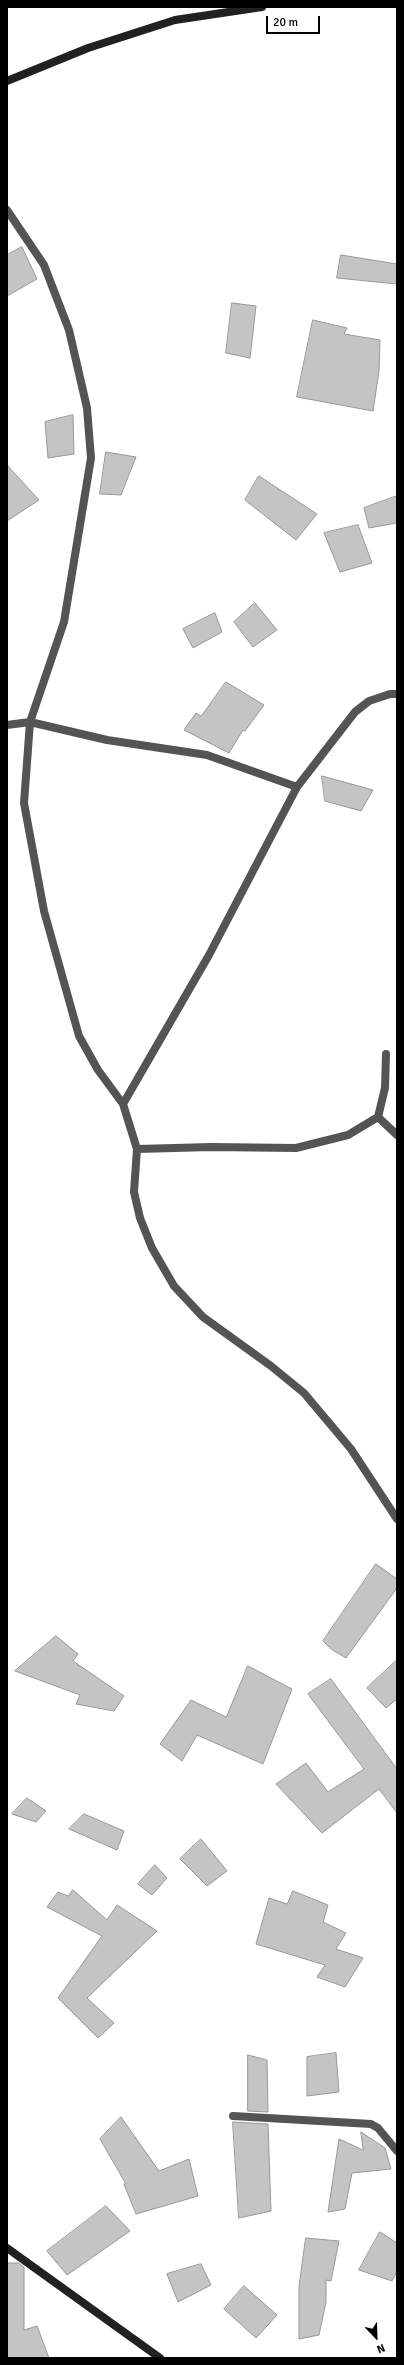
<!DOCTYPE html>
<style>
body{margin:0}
#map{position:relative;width:404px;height:2365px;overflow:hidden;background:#fff;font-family:Signika,sans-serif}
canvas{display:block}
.frame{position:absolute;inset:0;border:8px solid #000;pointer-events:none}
.north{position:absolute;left:356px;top:2317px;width:40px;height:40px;-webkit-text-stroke:3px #fff;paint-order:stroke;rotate:157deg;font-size:11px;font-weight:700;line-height:16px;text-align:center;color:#000}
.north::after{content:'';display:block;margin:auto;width:14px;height:18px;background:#000;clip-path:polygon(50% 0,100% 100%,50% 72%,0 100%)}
.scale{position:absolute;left:266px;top:16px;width:54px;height:18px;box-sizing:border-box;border:2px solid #000;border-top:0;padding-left:5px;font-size:12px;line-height:14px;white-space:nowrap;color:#000;-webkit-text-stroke:3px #fff;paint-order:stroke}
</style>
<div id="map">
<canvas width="404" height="2365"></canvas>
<div class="frame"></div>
<div class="north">N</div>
<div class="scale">20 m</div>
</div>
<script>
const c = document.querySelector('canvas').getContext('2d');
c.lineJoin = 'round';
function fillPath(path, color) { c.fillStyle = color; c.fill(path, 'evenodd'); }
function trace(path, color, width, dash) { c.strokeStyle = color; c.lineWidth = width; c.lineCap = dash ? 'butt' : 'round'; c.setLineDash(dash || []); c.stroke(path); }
const building = new Path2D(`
 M22,247L37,279L7,296V255Z
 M341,255L397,264V284L337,278Z
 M232,303L256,306L250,358L226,353Z
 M313,320L347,328L344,334L380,340L379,371L373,411L297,397Z
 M73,415L74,454L48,458L45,422Z
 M106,452L136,457L121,495L100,494Z
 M7,465L39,500L7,521Z
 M259,476L317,514L296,540L245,500Z
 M397,496V523L369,528L364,508Z
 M358,525L372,563L340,572L324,533Z
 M255,603L277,630L253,647L234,622Z
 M215,613L222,632L193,648L183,629Z
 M226,682L264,705L245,731L243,730L229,753L184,730L196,713L201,716Z
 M322,776L373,790L361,811L325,801Z
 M376,1564L397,1579V1588L346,1658L331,1649L323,1641Z
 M56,1636L78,1654L73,1661L124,1696L114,1711L76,1704L80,1695L15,1671Z
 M397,1660V1699L386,1708L367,1688Z
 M248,1666L292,1689L263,1764L197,1735L182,1761L160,1744L191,1700L226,1717Z
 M331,1679L397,1769V1813L379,1789L322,1833L276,1784L306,1763L328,1792L364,1769L308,1694Z
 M27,1798L46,1811L36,1822L12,1814Z
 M84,1814L124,1831L117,1850L69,1829Z
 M201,1839L227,1871L207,1886L180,1859Z
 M155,1865L167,1878L152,1895L138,1884Z
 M73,1890L107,1920L117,1905L157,1931L87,1998L114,2023L98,2038L58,1998L102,1936L47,1907L58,1892L68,1896Z
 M293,1891L328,1905L323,1922L346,1933L336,1949L363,1958L345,1987L317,1977L325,1965L256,1944L269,1898L287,1904Z
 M336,2053L339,2092L307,2096V2057Z
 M248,2055L267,2060L268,2112L248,2111Z
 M121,2117L159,2171L189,2159L198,2196L136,2214L124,2184H126L100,2139Z
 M233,2122L268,2124L271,2211L239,2218Z
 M361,2132L385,2148L391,2169L352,2173L345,2209L328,2212L339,2139L363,2150Z
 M106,2206L130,2231L67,2275L47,2251Z
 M380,2232L397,2243V2271L392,2281L359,2270Z
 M306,2238L339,2241L331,2281L326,2280V2302L319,2335L299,2339V2287Z
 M7,2263H19L24,2267V2330L37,2326L49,2358H7Z
 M201,2264L211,2285L178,2302L167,2274Z
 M244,2286L277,2315L256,2338L224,2309Z`);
fillPath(building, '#c4c4c4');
trace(building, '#989898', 1);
trace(new Path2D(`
 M7,210L44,265L69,330L87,408L91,458L64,622L30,722L24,803L44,911L79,1036L98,1070L123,1104L137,1149L134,1192L140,1218L152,1248L174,1286L203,1317L271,1366L304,1393L351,1449L397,1519
 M7,725L30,722L107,740L207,755L297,787
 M123,1104L209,955L297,787L355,712L369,701L390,694H397
 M378,1117L397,1135
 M137,1149L211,1147L296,1148L348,1135L378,1117L385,1088L386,1054
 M233,2116L371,2124L378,2128L397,2151`), '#545454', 8);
trace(new Path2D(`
 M7,81L88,48L175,20L262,7
 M7,2248L160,2358`), '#212121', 8);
</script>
